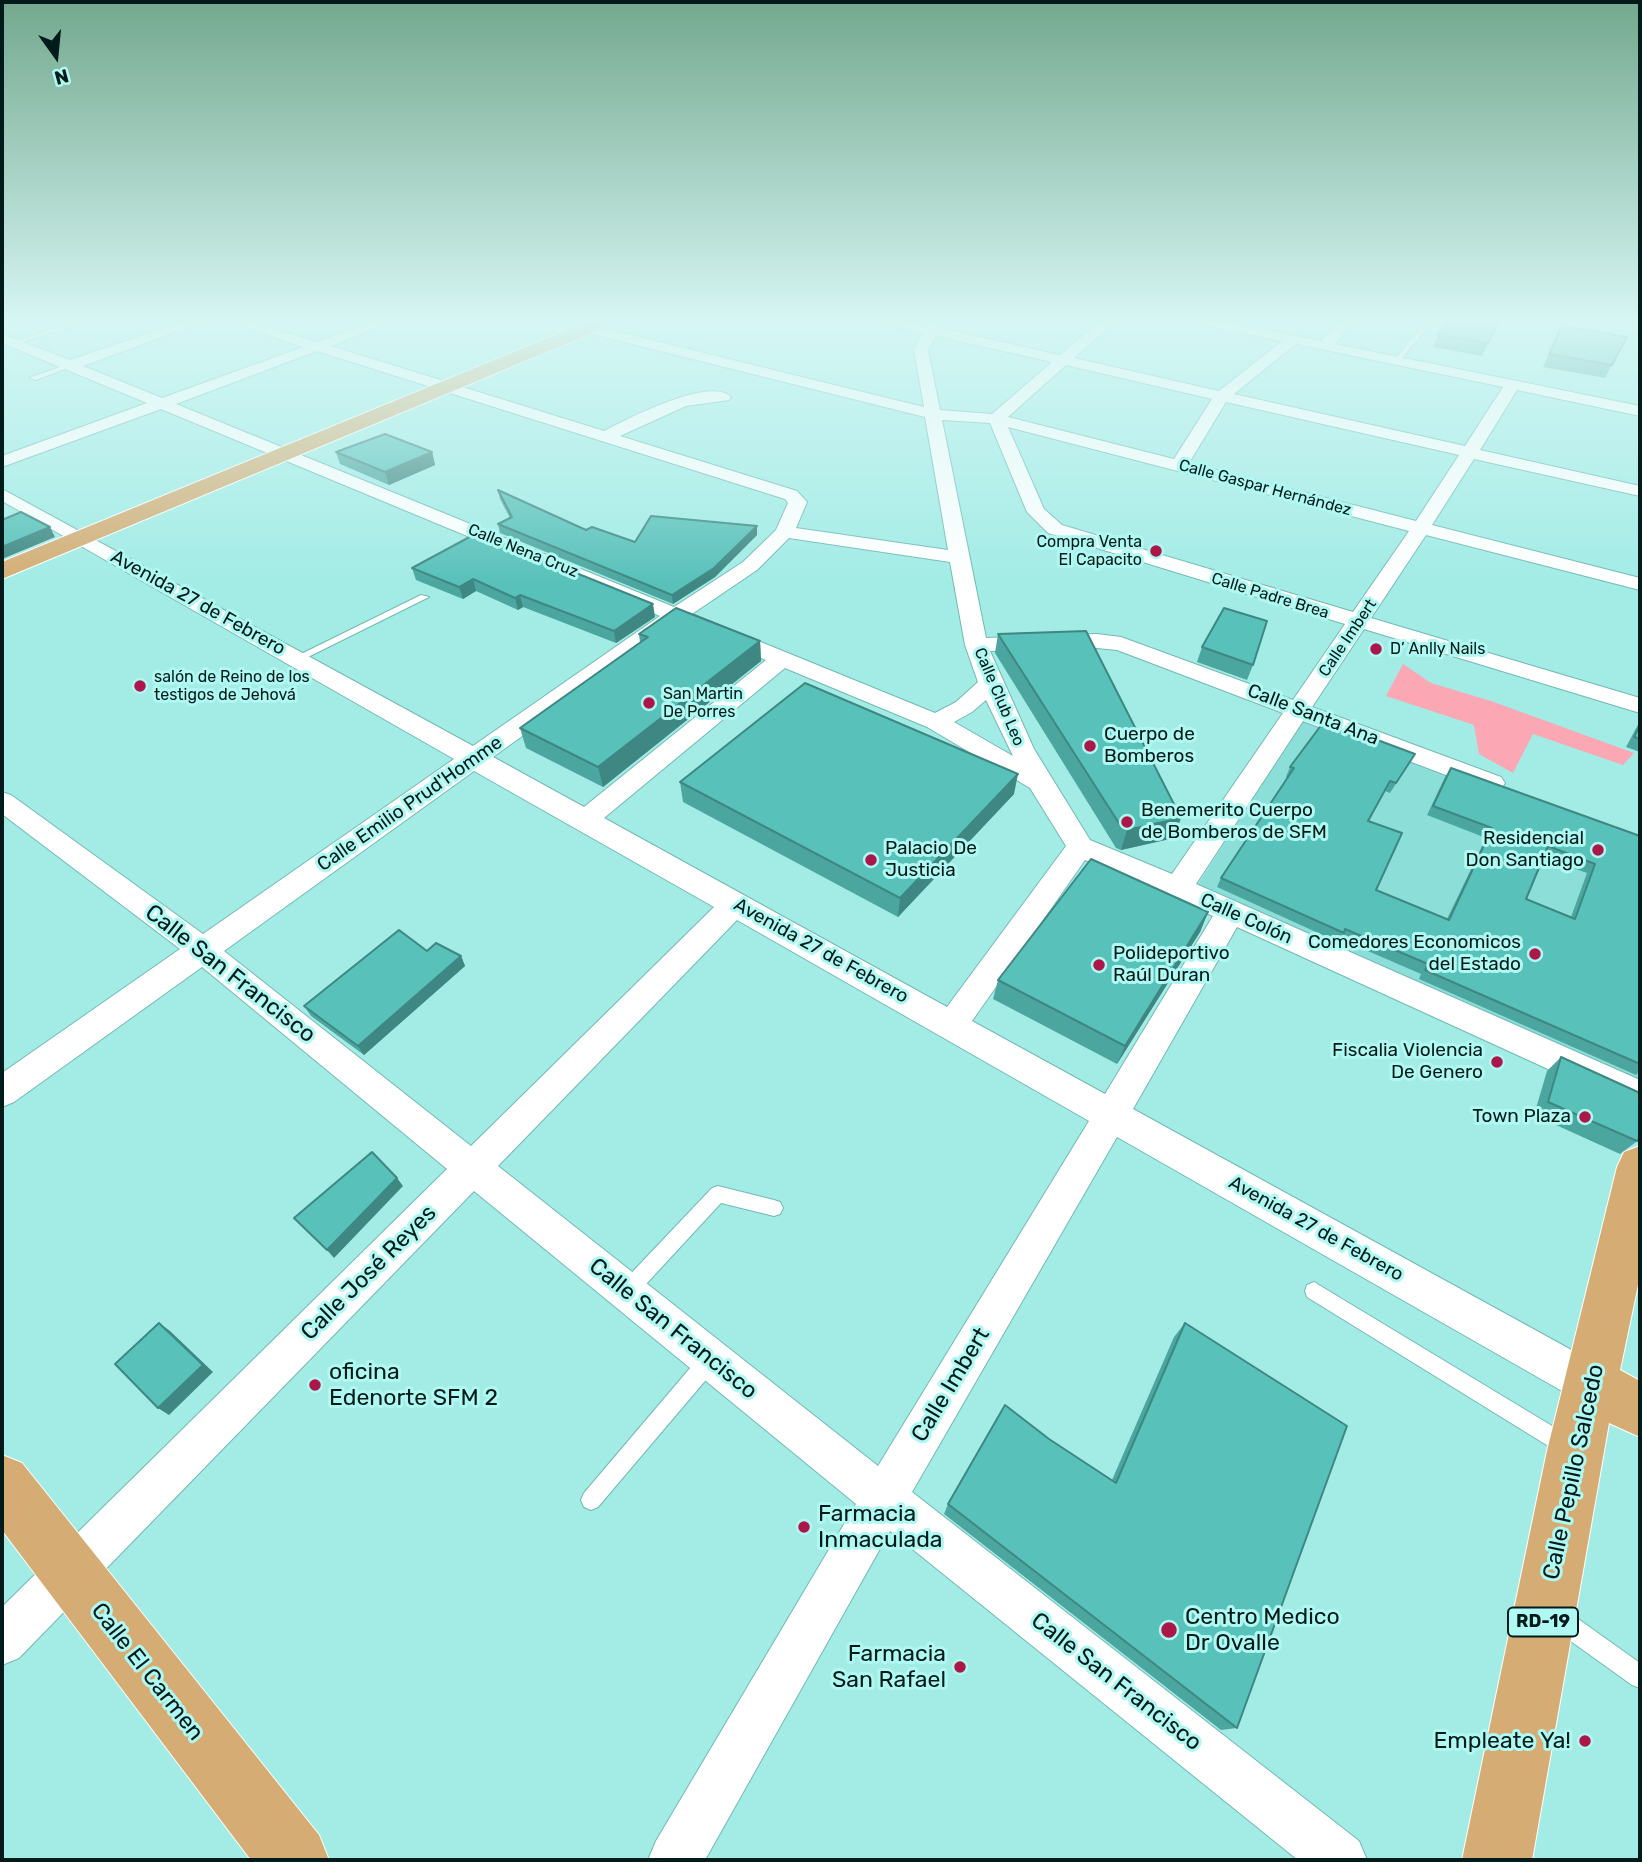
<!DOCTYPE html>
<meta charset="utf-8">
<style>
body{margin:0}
#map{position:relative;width:1642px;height:1862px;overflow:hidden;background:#a3ece6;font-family:Rubik,sans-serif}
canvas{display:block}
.frame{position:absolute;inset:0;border:4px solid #001b1a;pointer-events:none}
.north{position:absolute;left:21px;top:21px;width:70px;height:70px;-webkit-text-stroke:5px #b0f9f3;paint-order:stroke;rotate:165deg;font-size:19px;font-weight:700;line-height:28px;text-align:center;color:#001b1a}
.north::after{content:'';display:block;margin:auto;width:24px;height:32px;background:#001b1a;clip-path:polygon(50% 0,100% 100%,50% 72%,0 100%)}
</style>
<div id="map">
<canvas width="1642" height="1862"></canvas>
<div class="frame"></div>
<div class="north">N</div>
</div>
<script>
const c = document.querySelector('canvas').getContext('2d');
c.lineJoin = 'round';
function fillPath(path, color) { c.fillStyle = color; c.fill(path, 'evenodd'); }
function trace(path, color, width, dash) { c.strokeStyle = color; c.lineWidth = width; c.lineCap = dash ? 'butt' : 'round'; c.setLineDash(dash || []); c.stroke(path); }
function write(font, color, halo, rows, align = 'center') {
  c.font = font + ' Rubik,sans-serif'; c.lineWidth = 6; c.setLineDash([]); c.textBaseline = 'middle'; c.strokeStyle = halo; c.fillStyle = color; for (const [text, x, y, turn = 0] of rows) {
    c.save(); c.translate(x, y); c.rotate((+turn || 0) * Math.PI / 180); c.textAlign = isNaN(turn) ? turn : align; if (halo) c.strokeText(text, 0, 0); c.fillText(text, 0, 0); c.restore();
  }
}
fillPath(new Path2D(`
 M1305,717L1640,846V1087L1197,886Z`), '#8cdfd9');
fillPath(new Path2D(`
 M1403,664L1431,683L1491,701L1634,753L1623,765L1533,734L1513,773L1479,754L1474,725L1386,696Z`), '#fba7b4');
const lane = new Path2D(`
 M76,322H86L15,344L10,343Z
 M1426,322H1433L1399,361H1395V359Z
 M68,364L70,367L36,380L29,378Z
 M421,595L429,597L302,660L298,661L293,658Z
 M718,1186L774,1200L780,1202L783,1208L780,1214L774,1216L721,1203L635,1296L628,1299L621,1296L619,1290L621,1284L712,1188Z
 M1314,1282L1572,1438L1575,1445L1572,1452L1565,1455L1558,1452L1307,1297L1305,1291L1307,1285Z
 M709,1351L716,1354L719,1361L716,1368L598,1507L591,1510L584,1507L581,1500L584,1493L702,1354Z
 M1559,1608L1567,1611L1640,1663V1688L1632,1685L1551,1627L1548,1619L1551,1611Z`);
const street = new Path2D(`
 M182,322H203L83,366L162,398L303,347L231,322H253L316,342L371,322H391L331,346L604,431C627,419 710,376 731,397L729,400L686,406L620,436L797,491L807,502L796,528L948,550L925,417L556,325L554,322H578L924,407L914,350L923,333L889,325L887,322L927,325L929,322H943L940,328L1060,355L1099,322H1114L1074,358L1219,391L1282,341L1208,326L1201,322H1229L1321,341L1338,322H1352L1335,344L1640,406V416L1517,390L1480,450L1640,486V496L1474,459L1432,525L1640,578V590L1426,535L1371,618L1640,698V713L1364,629L1312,707L1501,777L1505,783L1501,789L1492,791L1483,789L1303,721L1196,884L1640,1080V1111L1237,927L1133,1109L1606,1369L1612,1384L1606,1399L1591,1405L1576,1399L1117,1137L912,1492L1359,1841L1367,1860H1298L890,1531L705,1860H648L656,1841L856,1504L474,1191L19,1658L2,1665V1607L447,1169L202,967L14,1102L2,1107V1073L180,949L2,814V792L11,795L203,934L454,759L2,501V489L473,746L660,616L161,409L2,467V456L147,403L2,343V334L70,360ZM936,336L1052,362L992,414L940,410L928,350ZM1296,344L1503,387L1465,446L1234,394ZM317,351L785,499L788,503L776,530L743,562L674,607L176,404ZM1066,365L1212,399L1174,459L1008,417ZM1226,402L1459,455L1416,521L1189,463ZM942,420L990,423L1027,512L1048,533L1345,624L1293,700L1121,637L1097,634L986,638ZM1008,427L1409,531L1353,612L1062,525L1044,509ZM789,538L950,562L965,645L978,682L956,702L935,713L692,614L757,570ZM678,624L766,660L584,807L493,757ZM1097,648L1117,650L1283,713L1172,874L1090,840L1034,749L990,651ZM785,668L927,727L1030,788L1066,846L947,1007L604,818ZM986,700L1013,756L954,722L972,712ZM474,771L714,907L471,1146L224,951ZM1085,860L1213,916L1105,1094L972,1021ZM737,920L1089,1121L878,1466L498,1166Z`);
const primary = new Path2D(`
 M587,322H612L609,326L2,579V562Z
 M1640,1146V1275L1620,1370L1640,1381V1437L1609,1423L1532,1860H1462L1547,1451L1617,1167L1624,1152Z
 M2,1455L22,1463L319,1835L329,1860H251L2,1530Z`);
trace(lane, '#71b9b4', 2);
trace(street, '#71b9b4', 2);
trace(primary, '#fff', 2);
fillPath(lane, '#fff');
fillPath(street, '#fff');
fillPath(primary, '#d5ad74');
fillPath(new Path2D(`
 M1499,322L1482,356L1433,347L1438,334Z
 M1562,325L1627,337L1605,378L1543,367Z
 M336,452H432L435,465L389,485L340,464Z
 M498,490L586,530L635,542L757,535L715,577L673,604L500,533L498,524L510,518L500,499Z
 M477,533L655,617L616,643L523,607L518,610L476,591L463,599L416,580L412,568Z
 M639,634L760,641L761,661L603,787L526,748L520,728L640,643Z
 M998,634L1174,838L1121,850L1116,848L995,653Z
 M1202,647L1253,665L1247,680L1197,662Z
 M1640,721V752L1626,747Z
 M1362,739L1415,754L1390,793L1385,791L1368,821L1376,890L1447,919L1486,838L1427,815L1445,777L1451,768L1640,836V1071L1636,1075L1419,979L1421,974L1340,939L1338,942L1217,887L1221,878L1288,778L1286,777L1290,767ZM1543,857L1587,873L1571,917L1526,899Z
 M680,782L1014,794L898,917L683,802Z
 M1208,912L1200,932L1117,1064L993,999L998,980Z
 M427,951L461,956L465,966L364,1055L311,1016L304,1006Z
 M1561,1057L1640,1093V1139L1620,1154L1534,1115L1547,1071Z
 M1185,1323L1237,1728L1221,1730L944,1514L948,1504L1049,1439L1112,1480L1174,1337Z`), '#4ca6a0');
fillPath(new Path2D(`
 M432,452L435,465L389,485L385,472Z
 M757,526V535L715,577L673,604L672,595Z
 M50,527L55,537L2,559V547Z
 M473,579L476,591L463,599L459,587Z
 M520,595L523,607L518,610L515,598Z
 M653,604L655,617L616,643L614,631Z
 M760,641L761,661L603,787L598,767Z
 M1018,774L1014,794L898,917L900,898Z
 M1181,818L1174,838L1121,850L1127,830Z
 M1208,912L1200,932L1117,1064L1125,1046Z
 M461,956L465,966L364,1055L358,1046Z
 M397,1178L403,1186L334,1258L327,1250Z
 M159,1323L170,1331L213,1372L169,1415L158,1408Z`), '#3e8782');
const building = new Path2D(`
 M1447,322H1499L1488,343L1438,334Z
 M1562,325L1627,337L1612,365L1549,354Z
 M385,434L432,452L385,472L336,452Z
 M498,490L586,530L592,527L635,542L651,516L757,526L714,568L672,595L498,524L512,517Z
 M21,512L50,527L2,547V520Z
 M477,533L653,604L614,631L520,595L515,598L473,579L459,587L412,568Z
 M676,608L760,641L598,767L520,728L648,637L639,634Z
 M1224,608L1267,621L1253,665L1202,647Z
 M1086,631L1181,818L1127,830L1122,828L998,634Z
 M805,683L1018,774L900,898L680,782Z
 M1322,724L1362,739L1364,735L1415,754L1396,783L1390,781L1368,821L1402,833L1376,890L1449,920L1492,828L1433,806L1451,768L1640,836V1064L1425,970L1428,964L1345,929L1344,933L1221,878L1294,768L1290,767ZM1548,846L1595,864L1575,919L1526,899Z
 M1640,725V739L1634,737Z
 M1091,859L1208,912L1125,1046L998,980Z
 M399,930L427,951L436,943L461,956L358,1046L304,1006Z
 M1561,1057L1640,1093V1138L1637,1141L1548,1102Z
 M372,1152L397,1178L327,1250L294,1218Z
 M159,1323L203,1365L158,1408L115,1364Z
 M1185,1323L1347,1426L1237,1728L948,1504L1005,1405L1049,1439L1116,1483Z`);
fillPath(building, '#58c1ba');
trace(building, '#3e8782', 2);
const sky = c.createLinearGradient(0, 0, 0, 583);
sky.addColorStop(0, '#73a88e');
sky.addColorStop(0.55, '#d6f6f4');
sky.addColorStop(1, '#d6f6f400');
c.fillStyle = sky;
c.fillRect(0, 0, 1642, 583);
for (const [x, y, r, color] of [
 [1156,551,7,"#ab1748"],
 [1376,649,7,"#ab1748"],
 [140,686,7,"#ab1748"],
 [649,703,7,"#ab1748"],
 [1090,746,7,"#ab1748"],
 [1127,822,7,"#ab1748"],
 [1598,850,7,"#ab1748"],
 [871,860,7,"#ab1748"],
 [1535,954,7,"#ab1748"],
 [1099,965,7,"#ab1748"],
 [1497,1062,7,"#ab1748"],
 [1585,1117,7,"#ab1748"],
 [315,1385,7,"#ab1748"],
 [804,1527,7,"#ab1748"],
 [1169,1630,9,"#ab1748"],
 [960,1667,7,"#ab1748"],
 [1585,1741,7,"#ab1748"]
]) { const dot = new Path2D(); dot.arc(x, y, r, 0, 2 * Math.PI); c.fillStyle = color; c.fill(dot); trace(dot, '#b0f9f3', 2.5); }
write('16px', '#001b1a', '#b0f9f3', [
 ["Calle Gaspar Hernández",1265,488,15],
 ["Calle Nena Cruz",523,551,22],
 ["Calle Padre Brea",1270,596,17],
 ["Calle Imbert",1348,638,-56],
 ["Calle Club Leo",999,697,67]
]);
write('16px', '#001b1a', '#b0f9f3', [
 ["Compra Venta",1142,542,"right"],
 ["El Capacito",1142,560,"right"],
 ["D’ Anlly Nails",1390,649],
 ["salón de Reino de los",154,677],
 ["testigos de Jehová",154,695],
 ["San Martin",663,694],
 ["De Porres",663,712]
], 'left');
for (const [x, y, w] of [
 [1543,1622,70]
]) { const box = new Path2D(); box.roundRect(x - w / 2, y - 14.5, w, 29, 5); c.fillStyle = '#b0f9f3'; c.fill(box); trace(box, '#001b1a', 2); }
write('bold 18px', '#001b1a', null, [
 ["RD-19",1543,1622]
]);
write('19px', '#001b1a', '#b0f9f3', [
 ["Avenida 27 de Febrero",198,603,29],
 ["Calle Santa Ana",1313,715,21],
 ["Calle Emilio Prud'Homme",410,804,-35],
 ["Calle Colón",1246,919,24],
 ["Avenida 27 de Febrero",821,951,29],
 ["Avenida 27 de Febrero",1316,1229,29]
]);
write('19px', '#001b1a', '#b0f9f3', [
 ["Cuerpo de",1104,735],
 ["Bomberos",1104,757],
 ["Benemerito Cuerpo",1141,811],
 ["de Bomberos de SFM",1141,833],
 ["Residencial",1584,839,"right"],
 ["Don Santiago",1584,861,"right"],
 ["Palacio De",885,849],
 ["Justicia",885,871],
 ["Comedores Economicos",1521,943,"right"],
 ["del Estado",1521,965,"right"],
 ["Polideportivo",1113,954],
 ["Raúl Duran",1113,976],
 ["Fiscalia Violencia",1483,1051,"right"],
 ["De Genero",1483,1073,"right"],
 ["Town Plaza",1571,1117,"right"]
], 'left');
write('23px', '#001b1a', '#b0f9f3', [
 ["Calle San Francisco",230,974,38],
 ["Calle José Reyes",369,1273,-45],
 ["Calle San Francisco",673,1329,39],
 ["Calle Imbert",951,1385,-59],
 ["Calle Pepillo Salcedo",1574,1472,-78],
 ["Calle El Carmen",147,1672,52],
 ["Calle San Francisco",1116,1682,38]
]);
write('23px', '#001b1a', '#b0f9f3', [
 ["oficina",329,1372],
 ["Edenorte SFM 2",329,1398],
 ["Farmacia",818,1514],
 ["Inmaculada",818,1540],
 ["Centro Medico",1185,1617],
 ["Dr Ovalle",1185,1643],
 ["Farmacia",946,1654,"right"],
 ["San Rafael",946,1680,"right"],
 ["Empleate Ya!",1571,1741,"right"]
], 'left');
</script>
